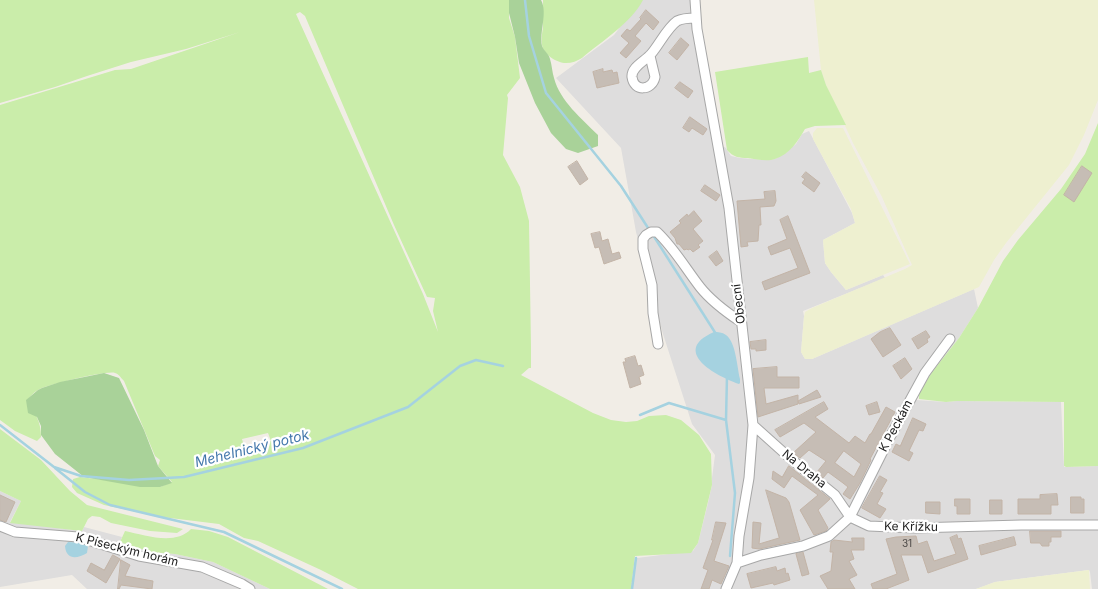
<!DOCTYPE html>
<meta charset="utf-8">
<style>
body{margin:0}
canvas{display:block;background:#f1ede6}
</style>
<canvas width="1098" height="589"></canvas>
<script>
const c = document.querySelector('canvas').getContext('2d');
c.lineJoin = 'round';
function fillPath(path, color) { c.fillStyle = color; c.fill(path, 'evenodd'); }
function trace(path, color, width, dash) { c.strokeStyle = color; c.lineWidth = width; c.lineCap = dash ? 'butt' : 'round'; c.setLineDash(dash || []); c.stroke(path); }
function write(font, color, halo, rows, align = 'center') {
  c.font = font + ' Inter,sans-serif'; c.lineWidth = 4.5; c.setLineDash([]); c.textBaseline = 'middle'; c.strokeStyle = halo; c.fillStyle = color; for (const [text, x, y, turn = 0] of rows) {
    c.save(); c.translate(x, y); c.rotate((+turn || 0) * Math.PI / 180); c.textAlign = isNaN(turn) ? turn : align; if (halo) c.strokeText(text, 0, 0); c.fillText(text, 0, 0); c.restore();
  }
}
fillPath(new Path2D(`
 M641,0H690V9L707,115L722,146L726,148L727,150L731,156L740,158L766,160L775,159L784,154L796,144L802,134L809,131L852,213L855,223L823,240L825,263L831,272L846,290L883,275L885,278L803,311L804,316L801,352L805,359H812L974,289L978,308L959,338L932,372L916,400L946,402L957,401L1061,402L1064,467L1098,466V589H1092L1090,572L1089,570L995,582L976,589H631L635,561L637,558L693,551L698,543L708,503L712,485V478L715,455L692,424L663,334L636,232L621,148L556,78L614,35Z
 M0,491L21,501L10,522L82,531L84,527L122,537L120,542L151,552L175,554L213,562L270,589H87L72,575L0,587Z`), '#dedddd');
fillPath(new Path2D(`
 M814,0H1098V100L1084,135L1069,165L1006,243L994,260L979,287L812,359H805L801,352L804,317L805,312L812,308L905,269L912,265L882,197L853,143L826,85L821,70Z
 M817,128H843L910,264L846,290L831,272L825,263L823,240L855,223L851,209L813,139V133Z
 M1089,570L1090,589H976L995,582Z`), '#eef0d0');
fillPath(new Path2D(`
 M0,0H509V18L515,37L520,78L507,95L508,98L503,155L520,187L529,221L531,347V368H529L521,375L593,413L611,420L626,422L637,421L649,416L666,415L681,420L699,435L711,454L712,485L698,543L691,553L635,556L631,589H358L321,570L258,541L244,538L219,524L162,517L104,505L77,493L72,487L73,479L80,477L160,487L172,482L158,466L160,460L155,456L124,381C121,378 119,374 115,373C108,370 46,385 38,390C34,392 30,397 27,400C35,413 41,421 41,437L37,441L15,431L0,420V105L115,70L131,69L240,32L186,49L131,62L87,76L55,87L0,103ZM300,12L305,16L394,225L427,297L435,298L433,311L438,332L423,294L296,14ZM268,433L271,441L244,446L242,439Z
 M543,0H643C631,23 602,41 582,58C577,61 572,63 566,63C557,63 544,55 542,45C541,40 542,33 543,28C543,19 543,10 543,0Z
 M808,57L809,73L821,70L826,85L846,125L815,126L805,129C798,141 790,154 775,159C767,162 756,159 748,158C739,158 733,157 727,150L715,72Z
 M1098,123V466L1066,467L1064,466V402L957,401L946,402L919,399V394L932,372L959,338L978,308L1003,261L1018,240L1061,189L1085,154Z
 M0,429L41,460L70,491L87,505L183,529L177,533L150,531L111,523L100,517L92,516L88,519L82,531L10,523L21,501L0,491Z
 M191,529L209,531L228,537L328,589H270L213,562L175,554L151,552L120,542L125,531C145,535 175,546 191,529Z`), '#caedaa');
fillPath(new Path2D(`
 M509,0H541C548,13 539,32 542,46C544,51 549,54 550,59C552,65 552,72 554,78C560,101 582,119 598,135V146L578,153L566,149L551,133L535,103L519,63L515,37L509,13Z
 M104,373L119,378L144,430L158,466L172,483L160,487H140L84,477L55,454L41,435V426L37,417L28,413L26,400L38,390L42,388L60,382Z`), '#a9d299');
fillPath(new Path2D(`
 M714,332C718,332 722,332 726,335C736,342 737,367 740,379V383L739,384C716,376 670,351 714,332Z
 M68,542L84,543L88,546L87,553C77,559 66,560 65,546Z`), '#a5d2e0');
trace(new Path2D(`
 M525,0L529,36L546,93L621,186L650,231
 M653,235L716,334
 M640,415L669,403L726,420L735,493L730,556
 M726,420L727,376
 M0,425L54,467L81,476L129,480L184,477L303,448L408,407L460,366L476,360L503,366
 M55,468L85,492L110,505L224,532L342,589
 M632,589L636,558`), '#a5d2e0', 2.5);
const building = new Path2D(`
 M646,10L659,22L653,30L646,23L635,36L641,41L626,58L620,53L629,43L621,36L627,29L630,31L641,19L640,18Z
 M681,38L689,45L677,60L669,53Z
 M603,69V72L612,70L613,73L617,72L619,83L597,88L593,72Z
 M680,82L693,91L688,98L675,88Z
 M690,117L707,129L703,135L692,128L689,132L683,128Z
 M577,161L588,179L580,185L568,167Z
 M1082,166L1092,173L1074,202L1064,195Z
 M806,172L820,183L814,192L802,183L805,179L802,177Z
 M705,185L720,195L716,201L701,191Z
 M775,191L776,201L774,206L760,207L761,225H759L758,241L747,242L748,246L741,247L737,201L765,199L764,192Z
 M694,211L702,221L693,229L703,241L698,245L700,247L693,252L690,249L688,250L687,249L684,250L679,244H677L675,238L670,232L681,223L679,221L687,214L688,216Z
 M788,216L810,273L765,290L762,282L798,268L790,248L771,255L768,247L787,239L780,220Z
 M600,232L602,241L608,239L612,254L619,252L621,258L604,264L599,247L595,248L591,234Z
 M717,251L723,261L716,266L709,257Z
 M890,328L901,345L883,357L871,339L880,332Z
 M926,331L930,337L927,339L928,342L918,349L912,339Z
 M766,340V350L756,351V349H751L750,342Z
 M635,356L638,366L641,365L644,375L639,377L641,384L630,388L623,362H626L625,359Z
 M905,358L912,369L901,379L893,366Z
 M777,367V377H799V388H764L766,404L798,395V401L817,390L821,397L799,404L798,401V404L758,417L753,369Z
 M824,402L828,409L815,417L849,443L855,436L865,443L870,434H871L886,407L895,412L870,459L871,460L860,483L850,499L843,494L848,487L843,483L828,472L823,478L817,472L826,461L809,450L800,458L793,453L816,432L804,423L780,437L775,430ZM844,451L861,464L854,477L835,463Z
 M877,402L880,412L869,415L866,406Z
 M913,418L926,424L923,431L919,430L909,451L913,453L909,461L892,452L896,444L900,446Z
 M789,466L830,499L818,510L828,528L826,531L814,535L800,510L818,495L792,476L784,488L772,479L773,471L782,477Z
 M880,476L887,480L880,492L883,493L877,504L886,509L880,518L862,508Z
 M766,490L786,498L789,502L800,540L759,549L752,548L753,522L761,523L759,544L779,538Z
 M1057,494L1058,505H1051V514H1018V499H1040V495Z
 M0,495L15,502L6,522L0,520Z
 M1071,497H1081V499H1084V513H1071Z
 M955,499H970V514H957V506H955Z
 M990,500H1002V514H990Z
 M926,502H940V514L926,513Z
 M716,522L726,523L714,561L729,566L721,584L712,580L709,589H701L708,570L703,568L713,540H712Z
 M1030,531H1061V537H1051V542H1049V546H1042L1040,543H1031Z
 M957,535L958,539L961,538L968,559L928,573L922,555H901L909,580L886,589H873L871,584L897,574L886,539L896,537L916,536L918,544L927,541L934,561L956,554L950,538Z
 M1014,537L1016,545L981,555L979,546Z
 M852,538H864V550H851L854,559L849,561L857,575L849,579L855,589H828L820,576L831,571L833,552H830L831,542L834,540L852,542Z
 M803,552L809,574L802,576L796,554Z
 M113,555L120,559L106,583L87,571L91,563L104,570Z
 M121,560L130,565L125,576L153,581L152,589L121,585L119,589H118Z
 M776,567L777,571L785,568L786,574L788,573L790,580L774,585L773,583L751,588L747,574Z`);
fillPath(building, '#c6bdb5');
trace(building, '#c3b4a7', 1);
const minor = new Path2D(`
 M695,0L697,29L729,208L753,425L749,478L739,536L737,563L726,589
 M650,56L655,77C652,91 634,92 632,77C631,67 645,61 651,54C659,45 667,28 677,21C683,18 690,18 696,18
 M658,344L653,313L652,285L643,249V239L646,235L651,232H657C674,248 686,269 700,287C711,301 726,312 741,322
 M753,425L792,460L835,495L850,517
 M850,517L869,526L915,528L1021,525H1098
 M0,526L15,532L78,537L139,556L202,567L242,584L250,589
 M737,563L761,555L803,546L829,536L850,517L890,437L925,373L950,339`);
trace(minor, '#a7a7a7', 11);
trace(minor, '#fff', 9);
write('10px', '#4a4745', null, [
 ["31",907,544]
]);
write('12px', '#202020', '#fff', [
 ["Obecní",739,304,-97],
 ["K Peckám",896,426,-62],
 ["Na Draha",804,469,39],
 ["Ke Křížku",911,527,1],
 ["K Píseckým horám",127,550,14]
]);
write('italic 14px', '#4478ac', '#fff', [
 ["Mehelnický potok",252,449,-14]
]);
</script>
